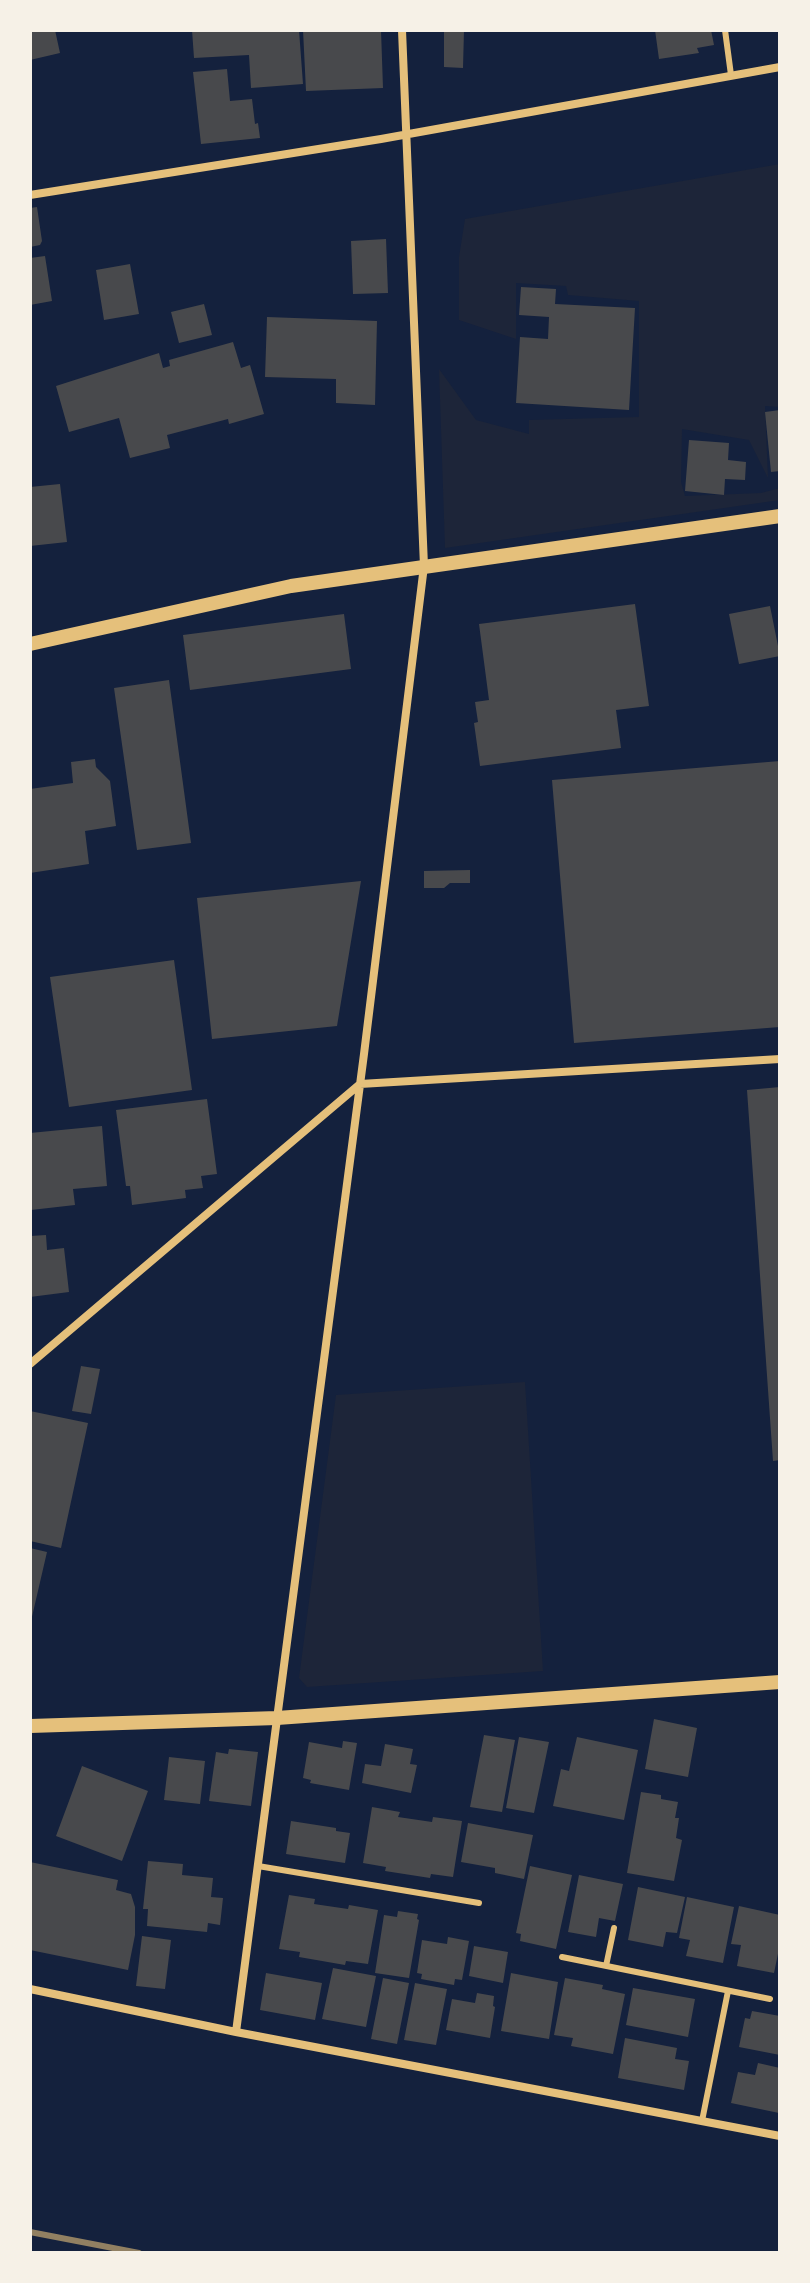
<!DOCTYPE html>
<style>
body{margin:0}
#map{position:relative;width:810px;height:2283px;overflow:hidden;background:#14213d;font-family:Manrope,sans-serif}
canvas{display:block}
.frame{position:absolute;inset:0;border:32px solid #f6f1e7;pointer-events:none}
</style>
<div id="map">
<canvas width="810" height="2283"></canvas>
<div class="frame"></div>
</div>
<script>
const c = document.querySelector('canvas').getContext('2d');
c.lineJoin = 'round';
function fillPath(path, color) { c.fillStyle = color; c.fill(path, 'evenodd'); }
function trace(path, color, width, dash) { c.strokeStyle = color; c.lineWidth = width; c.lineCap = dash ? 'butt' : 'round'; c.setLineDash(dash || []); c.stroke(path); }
fillPath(new Path2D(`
 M780,164V407L765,406L768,478L749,440L682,429L681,482L685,496L761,493L780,488V500L445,548L439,369L476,420L529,434V420L639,417V301L568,295L566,286L516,283V339L459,320V257L465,219Z
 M525,1382L543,1671L307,1687L299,1678L336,1395Z`), '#1d2539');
fillPath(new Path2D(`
 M30,30H55L60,53L30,60Z
 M192,30H299L303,84L251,88L249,55L194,58Z
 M303,30H381L383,88L306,91Z
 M444,30H464L463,68L444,67Z
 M655,30H711L714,45L697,48L699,53L659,59Z
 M227,69L230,101L252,99L255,124L258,123L260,138L201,144L193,72Z
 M37,207L42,241L40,245L30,247V208Z
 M386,239L388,293L353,294L351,241Z
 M45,256L52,301L30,305V258Z
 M130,264L139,314L104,320L96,270Z
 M521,287L556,289L555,304L635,308L629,410L516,403L520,337L548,339L549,317L519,315Z
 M204,304L212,335L179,343L171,312Z
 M267,317L377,321L375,405L336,403V379L265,377Z
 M233,342L241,368L250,365L264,414L229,424L228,419L167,435L170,448L130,458L119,418L69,432L56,386L159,353L163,368L170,366L169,360Z
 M780,410V471L771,472L765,412Z
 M689,440L729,443L728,460L746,462L745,480L725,479L724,495L685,491Z
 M60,484L67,542L30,546V487Z
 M635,604L649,706L616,710L621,748L480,766L474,723L478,722L475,702L489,700L479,624Z
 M770,606L780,656L739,664L729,614Z
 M344,614L351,669L190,690L183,635Z
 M169,680L191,843L137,850L114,688Z
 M95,759L96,767L110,781L116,826L85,831L89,864L30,873V789L73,783L71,762Z
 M780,761V1027L574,1043L552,780Z
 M470,870V883H450L444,888H424V871Z
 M361,881L337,1026L212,1039L197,898Z
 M174,960L192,1090L69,1107L50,977Z
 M780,1087V1460L773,1461L747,1090Z
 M207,1099L217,1174L201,1176L203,1188L185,1190L186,1198L132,1205L130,1186H126L116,1110Z
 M102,1126L107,1186L73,1189L75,1205L31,1210L30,1133Z
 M46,1235L47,1250L64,1248L69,1292L30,1297V1236Z
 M81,1366L100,1369L91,1414L72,1411Z
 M30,1411L88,1423L61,1548L30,1541Z
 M30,1548L47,1552L31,1621H30Z
 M654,1719L697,1728L688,1777L645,1769Z
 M484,1735L515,1740L502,1812L470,1807Z
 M519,1737L549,1742L534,1813L506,1808Z
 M577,1737L638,1750L624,1820L553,1806L561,1769L569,1771Z
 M343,1741L357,1743L349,1790L310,1783L311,1780L303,1778L309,1742L342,1748Z
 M385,1744L413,1749L410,1764L417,1765L411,1793L362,1783L365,1764L381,1766Z
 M229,1749L258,1752L251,1806L209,1801L216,1752L228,1754Z
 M169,1757L205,1761L200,1804L164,1800Z
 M82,1766L148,1791L122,1861L56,1836Z
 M641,1792L661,1795V1799L678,1802L675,1818H679L676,1838L682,1840L674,1881L627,1873Z
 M372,1807L400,1812L398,1817L432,1822L433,1817L462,1821L453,1877L431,1874L430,1878L385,1871L386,1867L363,1863Z
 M291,1821L336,1828V1831L350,1833L345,1863L286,1854Z
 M468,1823L533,1835L524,1879L495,1873V1868L461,1862Z
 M148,1861L183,1864L182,1875L213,1878L211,1897L223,1898L220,1925L208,1923L207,1932L147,1926L148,1909H143Z
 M30,1862L118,1880L116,1890L131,1894L135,1907V1935L128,1970L30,1950Z
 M530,1866L572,1875L556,1949L520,1941L521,1934L516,1933Z
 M579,1875L623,1884L615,1921L599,1918L596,1937L568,1932Z
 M638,1887L685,1897L677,1933L666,1932L663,1947L628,1940Z
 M289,1895L315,1899L314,1904L348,1909L349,1905L378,1910L368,1964L346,1961L345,1965L299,1957L300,1952L279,1949Z
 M687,1897L734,1907L723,1963L686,1956L690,1940L679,1938Z
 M739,1906L780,1915V1944L774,1973L737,1966L741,1945L731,1944Z
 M398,1911L418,1914L417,1919L419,1920L409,1978L375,1973L384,1915L397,1917Z
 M142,1936L171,1940L165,1989L136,1986Z
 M448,1937L469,1941L462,1980L455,1979L454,1985L421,1979L422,1974L417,1973L422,1940L447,1944Z
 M474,1946L508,1952L503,1983L469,1976Z
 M333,1968L376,1976L366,2027L322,2019Z
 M266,1973L322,1983L315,2020L260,2010Z
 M511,1973L558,1982L549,2039L501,2031Z
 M383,1978L409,1983L397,2044L371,2039Z
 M565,1978L603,1985L602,1989L625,1994L613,2054L571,2046L573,2038L554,2035Z
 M415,1983L447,1989L436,2045L404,2040Z
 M633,1988L695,1999L688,2037L626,2025Z
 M477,1993L494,1996L493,2006L495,2007L490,2038L446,2030L452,1999L475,2003Z
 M752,2011L780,2016V2055L739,2047L745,2018L750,2019Z
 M625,2038L677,2048L675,2059L689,2061L684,2090L618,2078Z
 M758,2063L780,2068L779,2113L731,2103L738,2072L755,2075Z`), '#48494c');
trace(new Path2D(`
 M725,30L731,75
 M258,1866L479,1903
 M562,1957L770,1999
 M606,1966L614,1928
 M702,2121L728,1991`), '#e5c07b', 6);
trace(new Path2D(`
 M30,195L381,139L780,67
 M30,1364L360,1084L780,1059
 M30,1989L236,2032L780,2136
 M236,2032L364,1054L424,566L402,30`), '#e5c07b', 8);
trace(new Path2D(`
 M30,644L291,586L780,516
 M30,1726L277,1718L780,1682`), '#e5c07b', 14);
trace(new Path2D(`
 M30,2232L139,2253`), '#918062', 6);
</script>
